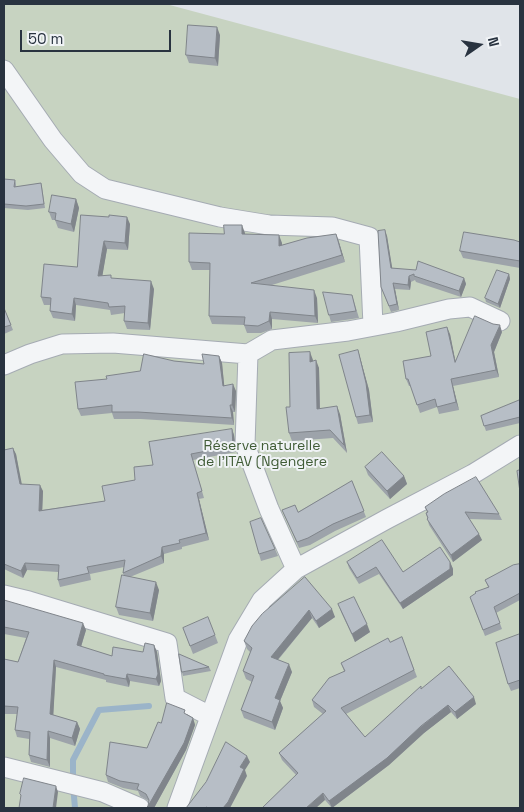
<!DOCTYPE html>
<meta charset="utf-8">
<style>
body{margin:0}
#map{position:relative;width:524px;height:812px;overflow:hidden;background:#e0e4e9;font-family:"Space Grotesk",sans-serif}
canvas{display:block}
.frame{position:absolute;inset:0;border:5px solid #293340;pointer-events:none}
.north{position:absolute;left:454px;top:20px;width:50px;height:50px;-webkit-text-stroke:4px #f0f3f6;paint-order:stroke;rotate:77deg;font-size:14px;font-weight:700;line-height:20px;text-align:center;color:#293340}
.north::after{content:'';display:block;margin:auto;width:18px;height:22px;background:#293340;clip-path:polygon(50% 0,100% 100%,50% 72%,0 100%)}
.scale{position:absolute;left:20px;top:30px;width:151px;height:22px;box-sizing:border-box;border:2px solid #293340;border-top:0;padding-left:6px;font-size:15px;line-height:18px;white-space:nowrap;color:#293340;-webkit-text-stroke:4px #f0f3f6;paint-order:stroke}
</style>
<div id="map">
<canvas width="524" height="812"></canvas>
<div class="frame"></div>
<div class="north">N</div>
<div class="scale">50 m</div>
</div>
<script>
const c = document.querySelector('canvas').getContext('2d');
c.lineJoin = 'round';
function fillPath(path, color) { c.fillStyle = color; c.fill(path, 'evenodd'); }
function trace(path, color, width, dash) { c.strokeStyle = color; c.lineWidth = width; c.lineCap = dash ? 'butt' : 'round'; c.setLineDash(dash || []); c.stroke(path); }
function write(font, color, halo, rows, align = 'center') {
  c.font = font + ' "Space Grotesk",sans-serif'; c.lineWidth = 4; c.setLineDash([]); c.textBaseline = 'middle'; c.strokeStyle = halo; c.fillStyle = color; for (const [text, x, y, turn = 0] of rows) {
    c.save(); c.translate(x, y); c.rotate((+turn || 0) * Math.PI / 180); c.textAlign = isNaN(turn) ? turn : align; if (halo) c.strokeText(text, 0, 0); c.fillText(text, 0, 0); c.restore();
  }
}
fillPath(new Path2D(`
 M4,4H166L520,99V808H4Z`), '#c7d3c1');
trace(new Path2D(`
 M75,808L73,785V760L99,710L149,706`), '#9bb4c9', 6);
const street = new Path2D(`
 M4,70L53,140L82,174L105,189L220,217L269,225L332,227L369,237L373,325
 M248,354L245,445L269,509L296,569
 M4,365L30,354L62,344L113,343L248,354L272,340L348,331L396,322L449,309L470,307L500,321
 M4,595L29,601L167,643L175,698L210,716
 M4,767L103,792L140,808
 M177,808L238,640L262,600L296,569L387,519L473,474L520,445`);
trace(street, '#a5abb3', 21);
trace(street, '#f3f5f7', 19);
fillPath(new Path2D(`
 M220,35L218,66L189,63L186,55Z
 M4,179L15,180L16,184V187L41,183L42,187L45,208L28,210L4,208Z
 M76,199L79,208L74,232L58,228L55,220H52L49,212Z
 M109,217L130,224L128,250L107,249L102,276L154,289L150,330L127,329L124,321L125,313L111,315L110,310L76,305L75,321L53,318L50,311L51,305H44L41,297L77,267Z
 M245,233V234L282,243V245L336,234L345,262L272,285L317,298L318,323L272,319V329L261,333H247L244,325L212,324L209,316L210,270H192L189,262L224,234Z
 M387,236L392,268L464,278L466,284L461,297L416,282L415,280L411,282L410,290L395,289L399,310L391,312L381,287Z
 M520,242V268L463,258L460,251Z
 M509,274L510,279L500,308L486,302L485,298Z
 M352,295L359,318L331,322L329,315Z
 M4,308L13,330L4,334Z
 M502,332L494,352L499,377L453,386L459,410L439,414L437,407L420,413L411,386H409L406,379L431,356L450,334L455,360Z
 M358,350L369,390L373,422L358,424L356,417Z
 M219,356L222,363L224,385L236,391L235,412H233L234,425L141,419H114L112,413L81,416L78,409L107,379L140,371L174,361L204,364Z
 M313,361L319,368L320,409L340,414L347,453L333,438L292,441L289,433L290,407Z
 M520,400V423L486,431L481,416Z
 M232,429L234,435L236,452L193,460L204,498L199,499L209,540L182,547V549L164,554V563L130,577L159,590L153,621L119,615L116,607L124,576L123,573L124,567L90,574L91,580L60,587L58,580V572L27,570L23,578L4,569V450L16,454L21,484L43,491L42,510L105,501L135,480L153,465Z
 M365,467L404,476L407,484L390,499L368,475Z
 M352,481L366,517L335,531L310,545L299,548L282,510L298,512Z
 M425,507L499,514L502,520L469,519L482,540L453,562L429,525L426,513L427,512Z
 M275,549L278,556L261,561L259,554Z
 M347,562L403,572L450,562L453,569V575L403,609L379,574L359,584L349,568Z
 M520,564V600L496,613L502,629L485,636L470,597L488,587L485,580Z
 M305,577L335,617L319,628L312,618L278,660L292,672L280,701L283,708L275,730L244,718L241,710L252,682L246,679L243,671L251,653L247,649L244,641Z
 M4,600L86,630L81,647L112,656L143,652L154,645L157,652L161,681L159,686L130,681L129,687L106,682V680L56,667L53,715L77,722L80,729L75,746L50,738V767L31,762L29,755V739L17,737L15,730L17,714H4V659L18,662L26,638L4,634Z
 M338,604L370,632L355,642L341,612Z
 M183,628L215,635L218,643L193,654Z
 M520,634V688L511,691L508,684Z
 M402,637L417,677L346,714L365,737L421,689L476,704L457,719L451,712L424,733L389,765L332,808L325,800L296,775L282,760L279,753L323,714L314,707L312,700L344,671L341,663Z
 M209,667L211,671L183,676L182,672Z
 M187,714L193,718L195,725L186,750L154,808H146L148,806L149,801L140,796L138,791L123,788L108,782L106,775L147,748L161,723Z`), '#9da3aa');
fillPath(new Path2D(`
 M217,27L220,35L218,66L215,58Z
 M76,199L79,208L74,232L71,224Z
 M127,217L130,224L128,250L125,243Z
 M242,225L245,233V242L242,234Z
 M385,230L387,236L393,273L391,268Z
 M336,234L339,242L345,262L342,255Z
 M279,235L282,243V254L279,246Z
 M104,241L107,249L101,284L98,276Z
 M509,274L510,279L500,308L498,304Z
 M409,276L411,282L410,290L408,285Z
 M464,278L466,284L461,297L459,291Z
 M151,281L154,289L150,330L148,323Z
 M393,283L395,289L399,310L397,304Z
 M314,290L317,298L318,323L315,316Z
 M74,298L76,305L75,321L72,314Z
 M270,312L272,319V329L269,321Z
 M500,325L502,332L494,352L499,377L496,370L491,345Z
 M447,327L450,334L457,369L455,362Z
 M358,350L369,390L373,422L370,415Z
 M310,352L313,360V370L310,362Z
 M219,356L222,363L225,393L223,386Z
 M316,360L319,368L320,417L317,409Z
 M451,379L453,386L459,410L456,402Z
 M233,384L236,391L235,412L232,405Z
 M230,405L233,412L234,425L232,418Z
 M337,406L340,414L347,453L344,445Z
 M232,429L234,435L236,452L233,446Z
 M13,448L16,454L23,490L20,484Z
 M404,476L407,484L390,499L387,491Z
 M40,485L43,491L42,517L39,511Z
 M197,493L199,499L209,540L206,533Z
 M479,534L482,540L453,562L451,555Z
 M162,547L164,554V563L161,556Z
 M450,562L453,569V575L403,609L400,603Z
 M25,563L27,570L23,578L21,571Z
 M156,582L159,590L153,621L150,613Z
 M332,609L335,617L319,628L316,621Z
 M309,610L312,618L274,664L271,657Z
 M83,623L86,630L79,653L77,645Z
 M367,624L370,632L355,642L352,634Z
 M154,645L157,652L161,681L159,686L156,679Z
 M54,660L56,667L53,721L50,714Z
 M289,664L292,672L280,701L283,708L275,730L272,722L275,698Z
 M127,674L130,681L129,687L126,679Z
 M474,697L476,704L457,719L455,712Z
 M448,705L451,712L424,733L389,765L332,808L329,801Z
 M193,718L195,725L186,750L154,808H147Z
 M77,722L80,729L75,746L72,738Z
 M48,731L50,738V767L47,760Z
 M247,756L250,762L245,770L247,776L230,808H223L240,767Z
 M56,786L58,792L56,808H53Z
 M323,793L325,800L316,808H306Z`), '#80858b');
const building = new Path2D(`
 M188,25L217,27L215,58L186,55Z
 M4,179L15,180L14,187L41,183L44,204L26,206L4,204Z
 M52,195L76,199L71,224L55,220L56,213L49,212Z
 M81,215L109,217V215L127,217L125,243L104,241L98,276L111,275V278L151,281L148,323L124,321L125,306L109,307L108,303L74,298L72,314L50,311L51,298L41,297L44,264L77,267Z
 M224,225H242V234L279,235V246L307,238L336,234L342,255L251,283L314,290L315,316L270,312L269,321L258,326L244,325L245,317L209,316L210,263L189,262V233L224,234Z
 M385,230L391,268L416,270L418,261L464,278L459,291L414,276V274L409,276L408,285L393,283L397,304L389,306L381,287L378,231Z
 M464,232L514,240L520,242V261L460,251Z
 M497,270L509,274L498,304L485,298Z
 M323,292L352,295L356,311L329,315Z
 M4,308L11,325L4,327Z
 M475,316L493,324L500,325L491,345L496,370L451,379L456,402L437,407L435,399L417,405L408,379H406L403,361L431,356L426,332L447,327L455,362Z
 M358,350L366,383L370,415L356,417L339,355Z
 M310,352V362L316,360L317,409L337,406L344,445L330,430L289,433L286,407H290L289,353Z
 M144,354L174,361L204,364L202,354L219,356L223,386L233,384L232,405H230L232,418L138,412H112V405L78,409L75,382L107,379L106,376L140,371Z
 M520,400V417L484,426L481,416Z
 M232,429L233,446L191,454L202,491L197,493L206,533L179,540L180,543L162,547L161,556L123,573L125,560L87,567L89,573L58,580L59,565L25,563L21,571L4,564V450L13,448L20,484L40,485L39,511L105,501L102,486L135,480L134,467L153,465L149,442Z
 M382,452L404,476L387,491L365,467Z
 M520,470V492L517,471Z
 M476,477L499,514L465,512L479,534L451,555L427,519L428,518L426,513L428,512L425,507L444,494Z
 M352,481L364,511L333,524L308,538L297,542L282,510L295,505L298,512Z
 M261,518L275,549L259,554L250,522Z
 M382,540L403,572L440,547L450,562V569L400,603L376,567L357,578L347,562Z
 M520,564V593L494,607L500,623L483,630L470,597L476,593L475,592L489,587L485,580L513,565Z
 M122,575L156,582L150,613L116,607Z
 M305,577L332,609L316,621L309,610L271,657L289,664L275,698L280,700L272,722L241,710L254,676L243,671L252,648L244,641L252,626L262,614Z
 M354,597L367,624L352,634L338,604Z
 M4,600L83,623L77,645L112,656L113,647L143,652L145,643L154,645L158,674L156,679L127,674L126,679L104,675V674L54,660L50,714L77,722L72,738L48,731L47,760L29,755L30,732L15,730L18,707L4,706V659L18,662L29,632L4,627Z
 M208,617L215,635L190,646L183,628Z
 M520,634V680L508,684L496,643Z
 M402,637L414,670L341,708L365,737L421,686V689L449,666L474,697L455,712L448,705L421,726L387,758L329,801L323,793L306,808H262L298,773L279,753L326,711L312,700L329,678L345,671L341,663L388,638L390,642Z
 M179,654L209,667L182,672Z
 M167,703L185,710L184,713L193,718L184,743L147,808H146L148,806L149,800L146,794L137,789L139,784L120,781L106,775L110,742L147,748L158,722L161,723Z
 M226,742L247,756L240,767L244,769L228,802L223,808H209L206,807V808H186L206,782Z
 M24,778L56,786L53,808H19L21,795L20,794Z`);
fillPath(building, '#b7bec6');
trace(building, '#80858b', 1);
write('14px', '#405c36', '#f0f3f6', [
 ["Réserve naturelle",262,446],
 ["de l'ITAV (Ngengere",262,462]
]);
</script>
